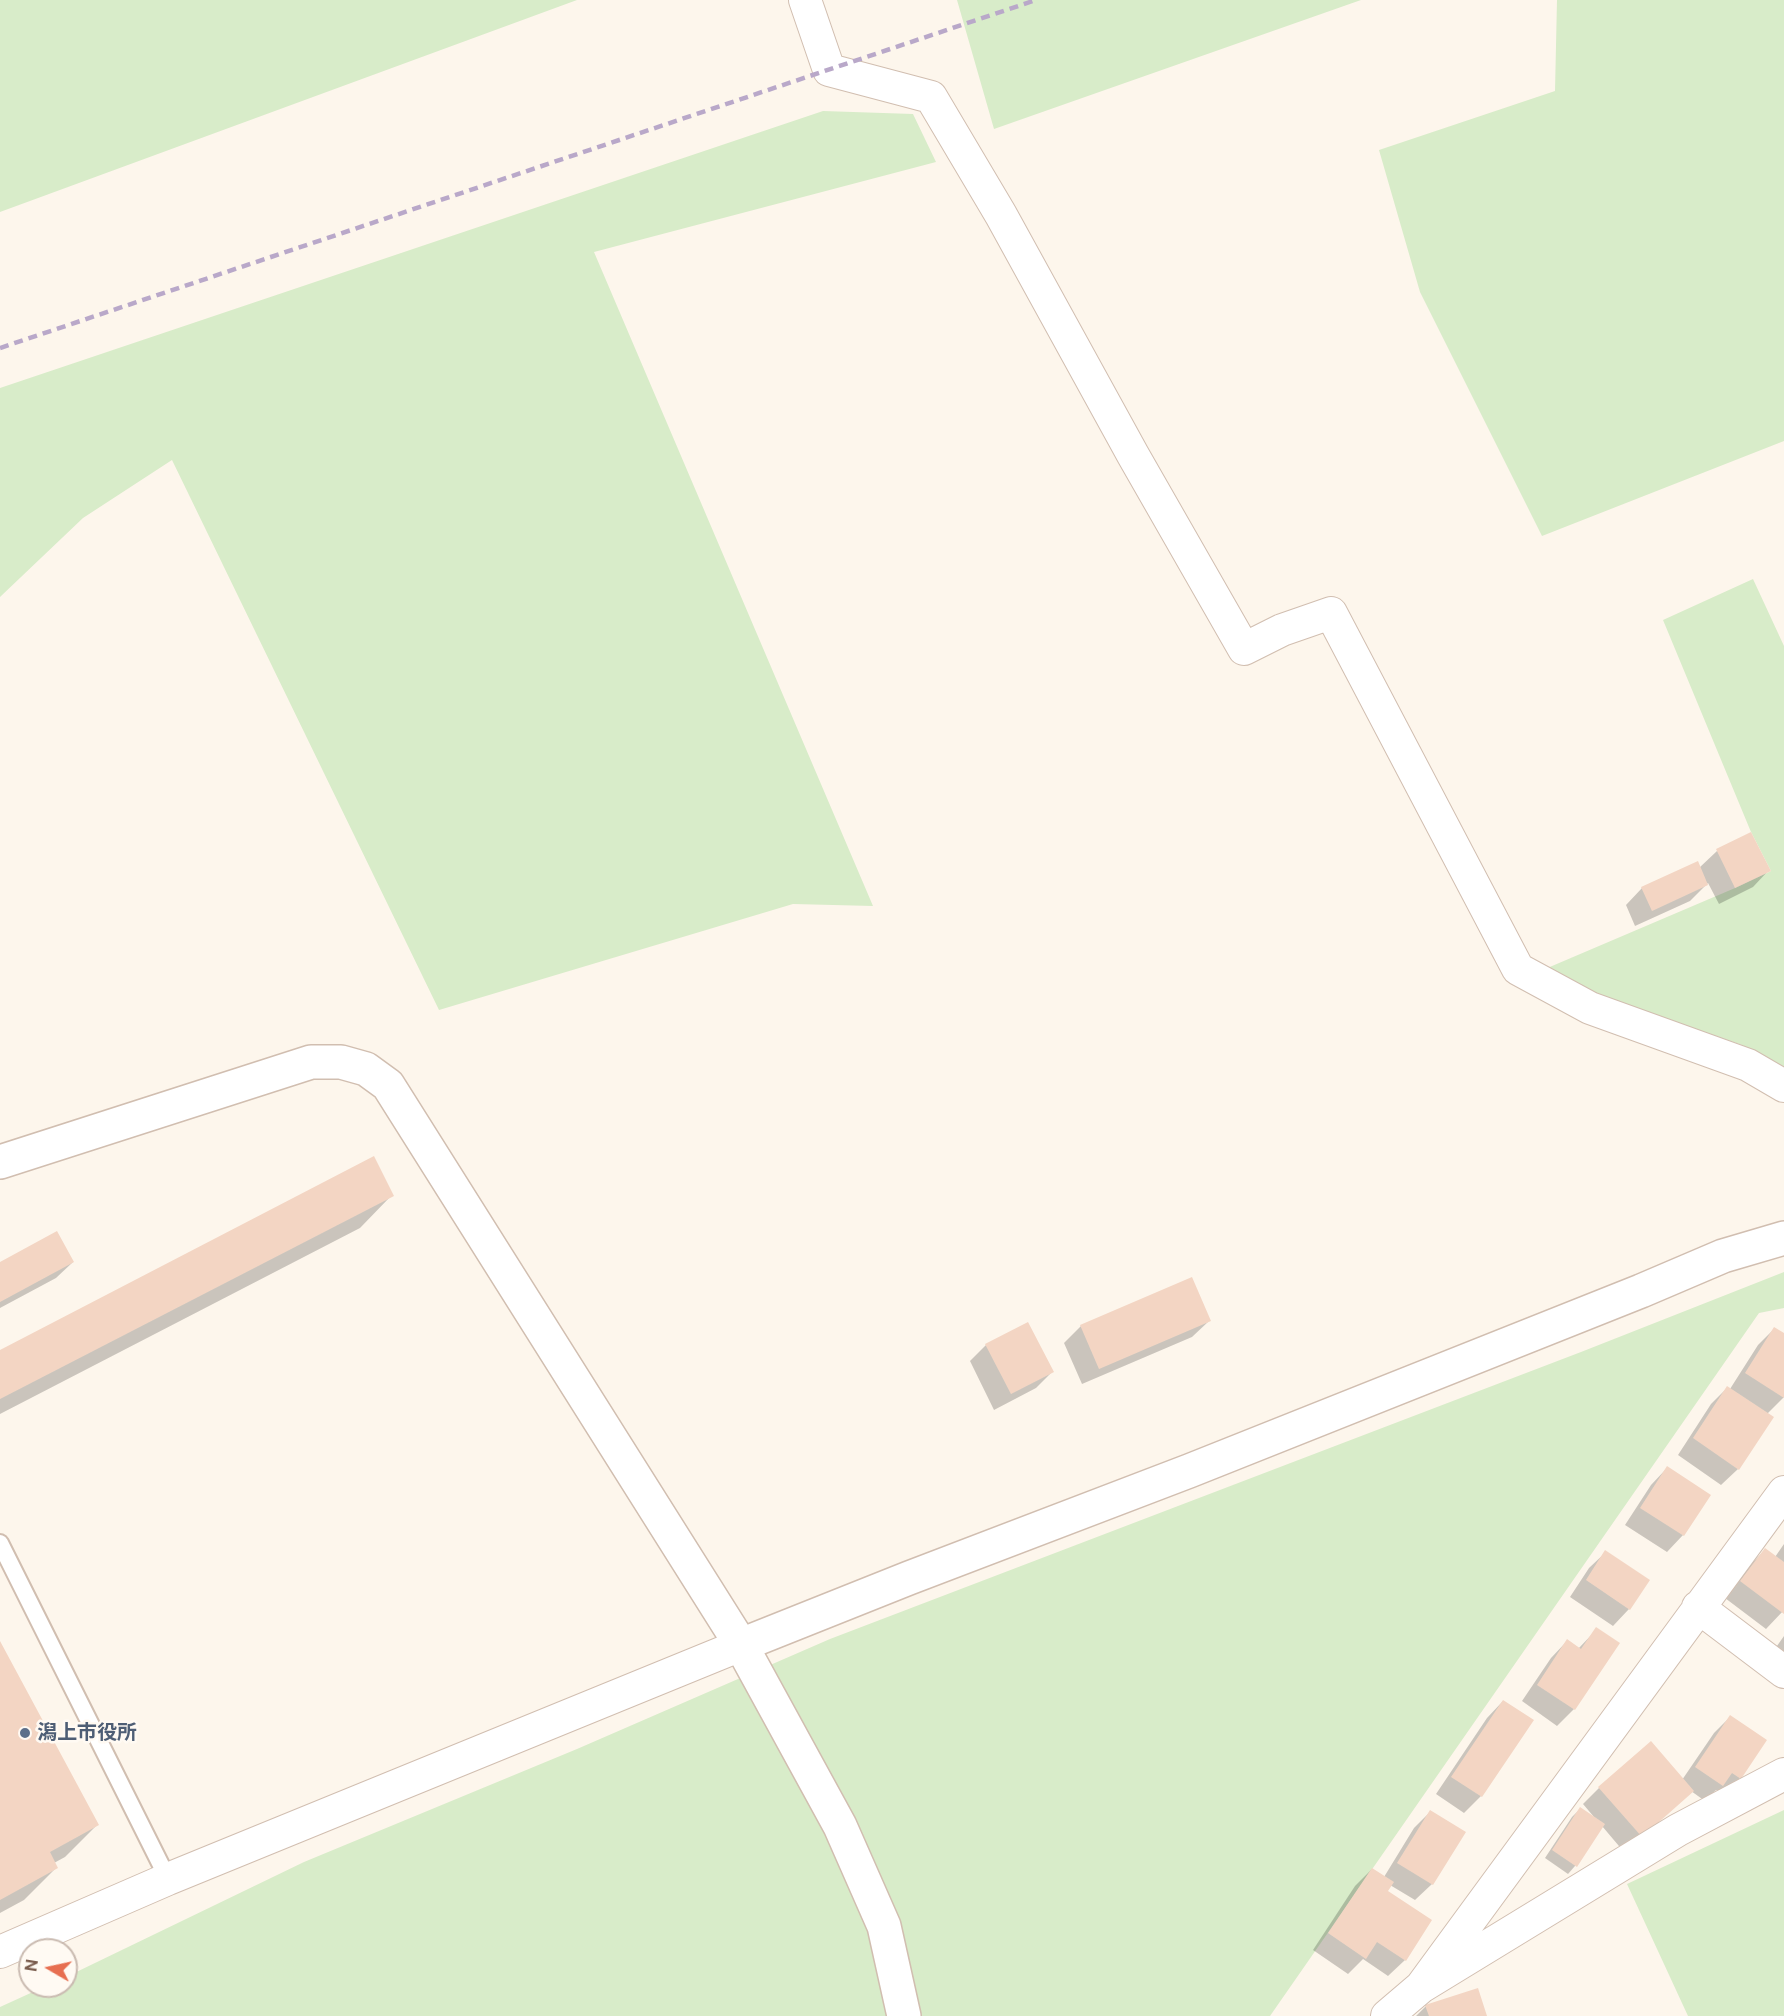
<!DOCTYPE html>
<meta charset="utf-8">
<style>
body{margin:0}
#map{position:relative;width:1784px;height:2016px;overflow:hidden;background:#fdf6ec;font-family:"Public Sans",sans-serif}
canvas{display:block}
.north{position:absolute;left:18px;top:1938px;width:60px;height:60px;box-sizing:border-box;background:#fffaf3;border:2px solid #cabbb1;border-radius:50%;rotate:279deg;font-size:16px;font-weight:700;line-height:24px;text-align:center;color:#7a5c4d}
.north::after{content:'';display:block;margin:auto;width:21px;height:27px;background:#e76f51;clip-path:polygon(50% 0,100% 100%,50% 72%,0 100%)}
</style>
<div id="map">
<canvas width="1784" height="2016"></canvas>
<div class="north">N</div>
</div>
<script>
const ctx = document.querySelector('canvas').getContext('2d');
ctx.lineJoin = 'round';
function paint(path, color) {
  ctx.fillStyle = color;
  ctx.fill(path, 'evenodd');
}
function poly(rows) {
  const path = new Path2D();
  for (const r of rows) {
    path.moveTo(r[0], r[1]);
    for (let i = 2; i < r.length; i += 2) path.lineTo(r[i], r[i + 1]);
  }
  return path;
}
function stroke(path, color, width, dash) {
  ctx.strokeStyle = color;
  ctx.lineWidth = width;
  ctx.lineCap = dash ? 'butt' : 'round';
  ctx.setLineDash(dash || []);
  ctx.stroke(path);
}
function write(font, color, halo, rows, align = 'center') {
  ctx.font = font + ' "Public Sans","Noto Sans JP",sans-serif';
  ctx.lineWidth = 5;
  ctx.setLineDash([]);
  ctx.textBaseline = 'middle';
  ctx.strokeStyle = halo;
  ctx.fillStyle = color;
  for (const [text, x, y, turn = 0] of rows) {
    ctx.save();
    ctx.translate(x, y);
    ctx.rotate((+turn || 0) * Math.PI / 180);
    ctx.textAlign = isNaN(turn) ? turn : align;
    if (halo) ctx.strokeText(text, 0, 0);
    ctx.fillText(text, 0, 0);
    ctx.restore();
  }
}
paint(poly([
 [0,0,577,0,0,212],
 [957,0,1361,0,994,129],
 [1557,0,1784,0,1784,441,1542,536,1420,292,1379,150,1555,91],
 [823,111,913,114,936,162,594,252,873,906,793,904,439,1010,172,460,83,518,0,597,0,388],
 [1753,579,1784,646,1784,1067,1742,1045,1601,997,1545,969,1735,888,1771,871,1751,832,1663,620],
 [1784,1272,1784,1308,1759,1313,1270,2016,0,2016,0,2007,46,1986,66,1986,66,1977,304,1862,577,1749,830,1639,1581,1352],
 [1784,1810,1784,2016,1688,2016,1627,1884]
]), '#d8ecc9');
paint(poly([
 [1751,834,1769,870,1753,887,1719,904,1708,883,1690,901,1635,926,1626,905,1642,888,1699,868,1717,851],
 [392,1195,360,1228,0,1414,0,1351],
 [73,1262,56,1278,0,1308,0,1263],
 [1209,1321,1192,1337,1082,1384,1064,1343,1081,1326],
 [1774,1329,1784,1335,1784,1397,1767,1414,1738,1469,1721,1485,1678,1455,1711,1404,1727,1388,1730,1389,1758,1345],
 [986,1345,1052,1372,1036,1388,994,1410,970,1361],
 [1667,1468,1709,1495,1683,1535,1667,1552,1625,1525,1651,1485],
 [1784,1544,1784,1610,1766,1629,1725,1598,1749,1566,1765,1550,1775,1557],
 [1606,1552,1629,1609,1613,1626,1570,1597,1589,1568],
 [1597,1629,1618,1643,1574,1709,1557,1726,1522,1701,1551,1658,1567,1641,1578,1649],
 [1784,1636,1784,1662,1772,1653],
 [0,1644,97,1825,65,1857,54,1863,56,1868,24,1900,0,1913],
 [1503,1701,1532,1721,1481,1796,1464,1813,1436,1794,1487,1718],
 [1730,1717,1740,1778,1723,1794,1716,1790,1705,1801,1691,1791,1624,1852,1602,1826,1575,1866,1568,1874,1545,1858,1572,1817,1580,1809,1594,1817,1583,1804,1599,1788,1682,1780,1714,1733],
 [1431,1811,1432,1884,1415,1900,1390,1885,1386,1891,1405,1960,1388,1976,1363,1959,1348,1974,1313,1950,1355,1886,1372,1869,1384,1877,1414,1828],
 [1426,2006,1485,2016,1416,2016]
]), '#0003');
paint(poly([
 [1751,832,1771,871,1735,888,1716,849],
 [1698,861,1708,885,1652,911,1641,887],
 [374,1156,394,1196,0,1399,0,1350],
 [57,1231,74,1262,0,1302,0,1262],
 [1192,1277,1211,1321,1099,1369,1080,1325],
 [1028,1322,1054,1372,1011,1394,985,1344],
 [1774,1327,1784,1333,1784,1398,1745,1373],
 [1727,1386,1774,1417,1739,1470,1693,1438],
 [1667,1466,1711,1495,1684,1536,1640,1508],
 [1765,1548,1784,1562,1784,1614,1740,1581],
 [1605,1550,1650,1580,1630,1610,1586,1580],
 [1596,1627,1620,1643,1575,1710,1537,1685,1567,1639,1581,1649],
 [0,1641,99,1825,50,1852,58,1868,0,1900],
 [1503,1700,1534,1720,1482,1797,1451,1777],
 [1730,1715,1767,1740,1741,1779,1732,1773,1723,1786,1695,1767],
 [1651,1741,1694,1791,1642,1837,1598,1787],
 [1580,1807,1605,1824,1577,1867,1552,1850],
 [1430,1810,1466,1832,1433,1885,1397,1863],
 [1372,1868,1394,1882,1388,1891,1432,1920,1406,1961,1377,1942,1366,1959,1328,1933],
 [1478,1988,1487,2016,1429,2016,1425,2005]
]), '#f3d5c3');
const service = poly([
 [0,1543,168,1879]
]);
const minor = poly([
 [805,0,829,70,931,97,1001,215,1133,455,1244,649,1282,630,1331,613,1518,969,1590,1008,1748,1065,1784,1086],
 [1698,1607,1784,1672],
 [0,1952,168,1879,741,1645],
 [1421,1987,1784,1492],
 [1387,2016,1421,1987,1678,1830,1784,1774]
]);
const tertiary = poly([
 [0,1162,311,1062,341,1062,366,1069,388,1085,741,1645,840,1826,884,1926,904,2016],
 [741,1645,909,1578,1189,1471,1641,1291,1723,1256,1784,1238]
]);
stroke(service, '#d1beb0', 20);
stroke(minor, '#d1beb0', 34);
stroke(tertiary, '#d1beb0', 36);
stroke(service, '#fff', 16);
stroke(minor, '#fff', 32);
stroke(tertiary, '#fff', 33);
stroke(poly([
 [0,348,1036,0]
]), '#b9a8c9', 4.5, [9, 6]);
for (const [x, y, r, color] of [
 [25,1733,6,"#5c6f8a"]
]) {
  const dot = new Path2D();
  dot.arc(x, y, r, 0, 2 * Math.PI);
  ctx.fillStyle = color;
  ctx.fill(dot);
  stroke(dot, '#fffaf3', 2);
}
write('bold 20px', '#4e5e75', '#fffaf3', [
 ["潟上市役所",37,1733]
], 'left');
</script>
